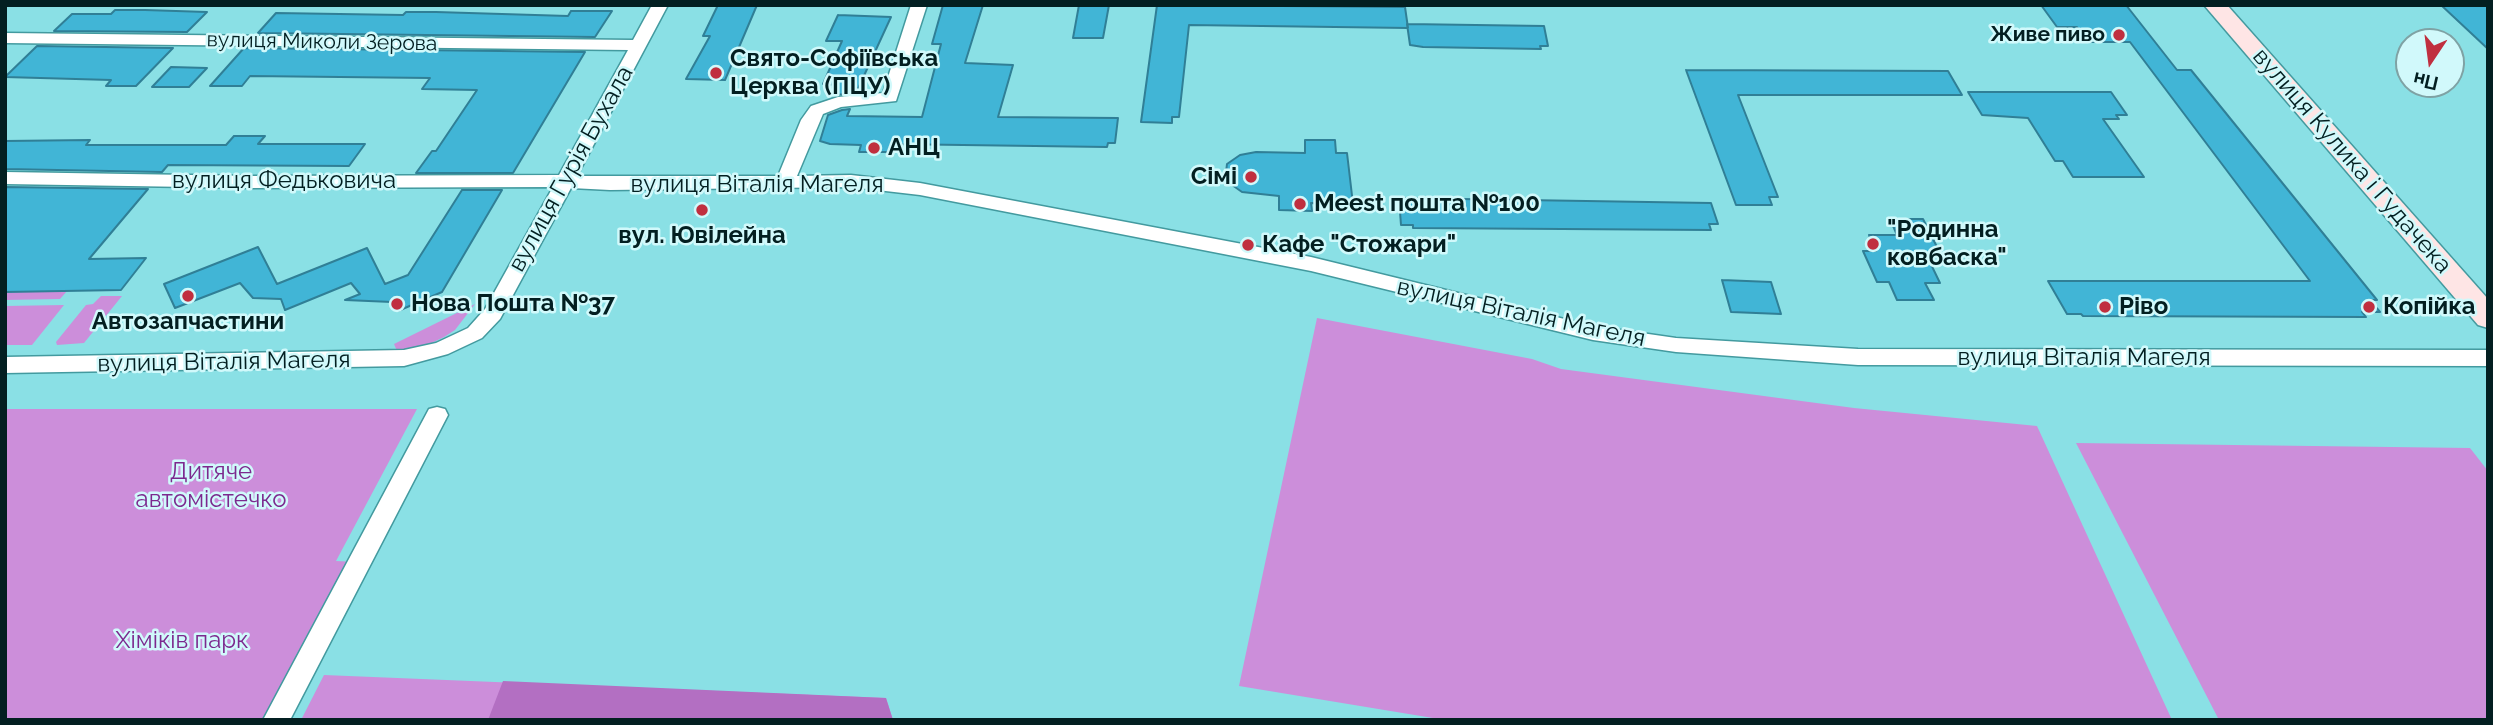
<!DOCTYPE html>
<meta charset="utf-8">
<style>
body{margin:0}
#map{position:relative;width:2493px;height:725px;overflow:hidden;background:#8ae0e5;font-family:Raleway,sans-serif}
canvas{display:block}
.frame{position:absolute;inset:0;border:7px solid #031f21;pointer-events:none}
.north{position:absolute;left:2395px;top:28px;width:70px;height:70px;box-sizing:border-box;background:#d1f9fb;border:2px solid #7fa2a4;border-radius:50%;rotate:193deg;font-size:19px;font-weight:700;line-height:28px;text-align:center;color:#031f21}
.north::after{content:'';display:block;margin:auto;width:24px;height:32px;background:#c02f3f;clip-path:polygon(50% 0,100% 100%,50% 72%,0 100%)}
</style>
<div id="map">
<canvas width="2493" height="725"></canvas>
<div class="frame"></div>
<div class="north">Пн</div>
</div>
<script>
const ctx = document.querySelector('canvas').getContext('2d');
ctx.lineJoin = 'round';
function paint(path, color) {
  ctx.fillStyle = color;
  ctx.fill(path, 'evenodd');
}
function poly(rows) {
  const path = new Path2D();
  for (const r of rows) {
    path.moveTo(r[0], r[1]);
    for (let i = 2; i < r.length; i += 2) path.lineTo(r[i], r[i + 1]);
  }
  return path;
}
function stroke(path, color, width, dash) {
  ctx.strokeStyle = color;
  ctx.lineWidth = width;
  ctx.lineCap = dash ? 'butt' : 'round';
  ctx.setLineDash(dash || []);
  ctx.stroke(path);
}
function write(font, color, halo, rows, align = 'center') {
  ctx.font = font + ' Raleway,sans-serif';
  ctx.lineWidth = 5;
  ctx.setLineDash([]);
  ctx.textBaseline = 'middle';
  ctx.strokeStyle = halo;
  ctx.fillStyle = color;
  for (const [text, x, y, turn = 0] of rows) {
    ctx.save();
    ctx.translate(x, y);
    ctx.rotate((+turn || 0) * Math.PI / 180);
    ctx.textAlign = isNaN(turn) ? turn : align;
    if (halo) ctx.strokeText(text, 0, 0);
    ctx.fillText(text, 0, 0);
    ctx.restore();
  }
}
paint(poly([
 [67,291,60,299,5,300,5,292],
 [101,296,122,296,84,343,57,345,56,342,86,305,93,304],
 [475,304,455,330,444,337,421,348,397,351,394,344],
 [64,305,32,345,5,345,5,306],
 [1317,318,1532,359,1561,369,1854,408,2037,426,2172,720,1445,720,1239,686],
 [5,409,417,409,336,561,359,562,276,720,5,720],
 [2076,443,2470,448,2488,471,2488,720,2219,720],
 [324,675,886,698,893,720,301,720]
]), '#cc8eda');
paint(poly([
 [503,681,886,698,893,720,488,720]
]), '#b36fc2');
const building = poly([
 [718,5,757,5,725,80,686,79,710,36,703,36,718,5],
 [943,5,983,5,965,63,1013,65,998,117,1118,118,1115,143,1108,143,1107,147,891,144,888,152,859,152,861,145,830,144,820,141,828,115,842,110,850,109,847,116,922,117,941,44,932,44,943,5],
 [1079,5,1109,5,1103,38,1073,38,1079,5],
 [1157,5,1405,7,1408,28,1189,25,1179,117,1172,117,1172,123,1141,122,1157,5],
 [2041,5,2126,5,2177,70,2191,70,2377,300,2370,300,2380,312,2362,312,2366,317,2083,316,2081,314,2067,314,2048,281,2310,281,2130,42,2087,42,2077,27,2057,27,2041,5],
 [2441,5,2488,5,2488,49,2441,5],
 [115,10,145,10,207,12,187,32,54,31,72,14,111,14,115,10],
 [571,11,612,11,595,37,258,33,276,13,403,15,406,12,436,12,568,16,571,11],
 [838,15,891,17,856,93,835,95,838,85,823,84,842,41,826,41,838,15],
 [1407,24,1544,26,1548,46,1540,46,1541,49,1423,47,1410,45,1407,24],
 [37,46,173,48,136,86,106,86,111,80,5,77,37,46],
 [244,48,585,52,513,173,416,173,432,151,436,151,477,90,422,89,430,78,250,76,242,86,210,86,244,48],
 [171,67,207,68,189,87,152,87,171,67],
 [1686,70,1948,71,1962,95,1738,95,1778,197,1769,197,1772,205,1736,205,1686,70],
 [1968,92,2111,92,2127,115,2116,115,2119,119,2103,119,2144,177,2073,177,2063,161,2055,161,2028,118,1982,115,1968,92],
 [234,136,265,136,258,144,365,144,349,166,168,165,162,172,5,169,5,141,90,140,86,145,226,145,234,136],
 [1305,140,1335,140,1336,153,1347,153,1353,204,1311,203,1312,211,1279,210,1279,196,1242,192,1225,180,1227,164,1240,155,1256,152,1305,153,1305,140],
 [5,187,148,189,89,259,146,258,121,290,5,292,5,187],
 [462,190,502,190,442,292,398,311,392,302,345,300,360,294,351,283,285,310,281,299,253,298,240,283,175,308,164,284,258,247,277,284,367,248,385,284,408,275,462,190],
 [1399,198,1711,203,1718,224,1709,224,1711,230,1413,228,1413,225,1401,225,1399,198],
 [1890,219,1923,219,1940,253,1925,252,1940,283,1925,283,1934,300,1897,300,1889,282,1877,282,1863,251,1876,251,1869,235,1897,235,1890,219],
 [1722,280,1771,282,1781,314,1731,312,1722,280]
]);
paint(building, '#41b5d6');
stroke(building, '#307f96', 2);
const street = poly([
 [652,5,668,5,577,176,778,176,801,120,811,106,838,97,883,93,911,5,927,5,896,101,841,107,823,114,797,176,851,175,920,183,1311,257,1593,326,1676,338,1858,349,2488,350,2488,366,1858,365,1676,352,1593,340,1311,271,920,195,851,187,610,190,571,188,500,319,482,338,448,354,404,366,5,373,5,357,404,350,436,343,468,328,485,309,553,187,252,188,5,184,5,172,252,176,559,175,628,50,5,43,5,33,633,40,652,5],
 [437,407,445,409,448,415,290,720,263,720,429,409,437,407]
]);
const secondary = poly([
 [2204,5,2227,5,2488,299,2488,328,2478,325,2204,5]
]);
stroke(street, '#439a9f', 3);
stroke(secondary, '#439a9f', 3);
paint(street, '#fff');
paint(secondary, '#fee5e5');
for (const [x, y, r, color] of [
 [2119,35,7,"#c02f3f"],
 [716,73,7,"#c02f3f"],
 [874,148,7,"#c02f3f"],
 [1251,177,7,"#c02f3f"],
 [1300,204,7,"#c02f3f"],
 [702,210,7,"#c02f3f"],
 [1873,244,7,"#c02f3f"],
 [1248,245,7,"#c02f3f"],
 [188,296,7,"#c02f3f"],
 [397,304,7,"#c02f3f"],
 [2105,307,7,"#c02f3f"],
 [2369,307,7,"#c02f3f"]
]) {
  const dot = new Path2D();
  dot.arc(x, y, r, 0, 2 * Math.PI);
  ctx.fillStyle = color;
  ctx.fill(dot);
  stroke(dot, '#d1f9fb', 2.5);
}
write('bold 21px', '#031f21', '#d1f9fb', [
 ["Живе пиво",2105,35]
], 'right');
write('21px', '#031f21', '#d1f9fb', [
 ["вулиця Миколи Зерова",322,42,1]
]);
write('bold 24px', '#031f21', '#d1f9fb', [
 ["Свято-Софіївська",730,59],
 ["Церква (ПЦУ)",730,87],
 ["АНЦ",888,148],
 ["Сімі",1237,177,"right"],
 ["Meest пошта №100",1314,204],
 ["\"Родинна",1887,230],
 ["ковбаска\"",1887,258],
 ["вул. Ювілейна",702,236,"center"],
 ["Кафе \"Стожари\"",1262,245],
 ["Нова Пошта №37",411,304],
 ["Ріво",2119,307],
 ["Копійка",2383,307],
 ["Автозапчастини",188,322,"center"]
], 'left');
write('24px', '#031f21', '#d1f9fb', [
 ["вулиця Кулика і Гудачека",2352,161,49],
 ["вулиця Гурія Бухала",571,169,-61],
 ["вулиця Федьковича",284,181],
 ["вулиця Віталія Магеля",757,185],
 ["вулиця Віталія Магеля",1521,313,12],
 ["вулиця Віталія Магеля",2084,358],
 ["вулиця Віталія Магеля",224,362,-1]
]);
write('24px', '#7c298e', '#d1f9fb', [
 ["Дитяче",211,472],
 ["автомістечко",211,500],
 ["Хіміків парк",182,641]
]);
</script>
